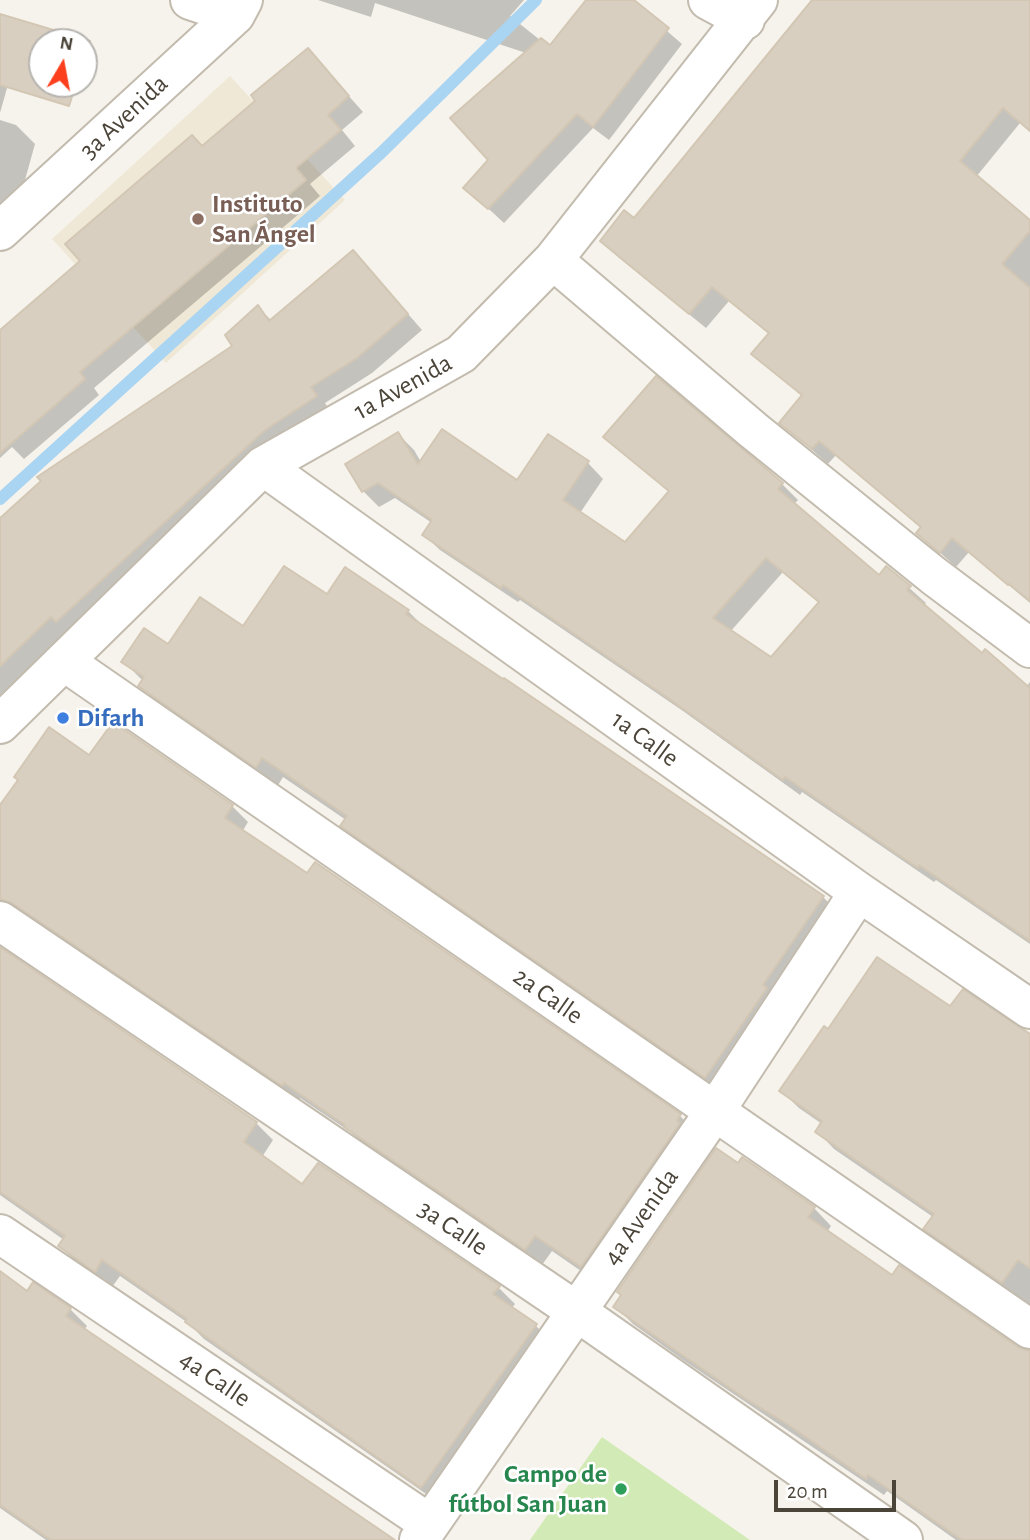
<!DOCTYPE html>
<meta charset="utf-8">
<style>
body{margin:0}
#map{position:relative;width:1030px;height:1540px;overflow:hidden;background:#f6f3ec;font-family:"Alegreya Sans",sans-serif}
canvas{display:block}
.north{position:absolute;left:28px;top:28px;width:70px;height:70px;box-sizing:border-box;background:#fff;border:2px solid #b7b4b0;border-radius:50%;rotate:10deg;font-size:19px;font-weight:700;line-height:28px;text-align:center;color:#4b4439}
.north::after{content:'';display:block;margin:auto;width:24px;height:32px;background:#fc3f1d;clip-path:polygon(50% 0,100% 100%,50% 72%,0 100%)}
.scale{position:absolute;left:774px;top:1480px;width:122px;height:32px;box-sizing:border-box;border:4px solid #4b4439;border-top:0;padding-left:9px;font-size:21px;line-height:24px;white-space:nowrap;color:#4b4439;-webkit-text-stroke:5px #fff;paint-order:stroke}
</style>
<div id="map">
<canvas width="1030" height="1540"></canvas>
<div class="north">N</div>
<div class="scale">20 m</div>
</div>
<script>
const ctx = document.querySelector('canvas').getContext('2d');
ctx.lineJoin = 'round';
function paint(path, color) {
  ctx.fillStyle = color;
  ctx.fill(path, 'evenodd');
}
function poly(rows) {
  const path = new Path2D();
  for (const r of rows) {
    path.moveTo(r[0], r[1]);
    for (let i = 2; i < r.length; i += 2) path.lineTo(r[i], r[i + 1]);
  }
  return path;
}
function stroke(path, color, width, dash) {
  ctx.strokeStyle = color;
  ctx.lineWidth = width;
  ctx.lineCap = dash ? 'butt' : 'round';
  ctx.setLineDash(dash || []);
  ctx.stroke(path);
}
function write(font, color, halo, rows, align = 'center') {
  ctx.font = font + ' "Alegreya Sans",sans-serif';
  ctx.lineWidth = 5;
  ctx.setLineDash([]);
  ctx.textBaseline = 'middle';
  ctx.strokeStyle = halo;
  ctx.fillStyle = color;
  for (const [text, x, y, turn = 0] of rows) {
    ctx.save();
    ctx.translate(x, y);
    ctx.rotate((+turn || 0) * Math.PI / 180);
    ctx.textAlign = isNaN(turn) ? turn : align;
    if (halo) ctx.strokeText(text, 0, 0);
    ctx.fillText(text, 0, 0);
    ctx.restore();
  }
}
paint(poly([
 [230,76,345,200,166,363,52,239]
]), '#efe8d6');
paint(poly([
 [602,1437,750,1540,530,1540]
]), '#d2eab5');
paint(poly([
 [318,0,524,0,510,16,550,48,588,0,631,0,682,44,609,140,593,128,504,223,466,188,490,160,526,53,375,3,371,17],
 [814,0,1030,0,1030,131,1020,123,976,177,1030,223,1030,603,969,552,956,567,918,533,922,529,836,455,828,464,781,423,803,397,754,354,770,335,729,301,706,328,618,257,602,241,634,220],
 [0,16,22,35,0,113],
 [308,50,363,112,342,130,355,146,310,184,320,196,94,388,99,395,24,459,12,447,0,458,0,333,83,262,202,148,258,101],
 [0,120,16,125,35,144,15,216,0,212],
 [368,268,422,330,372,373,325,403,331,412,68,632,0,695,0,520,234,347,258,307,272,321],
 [398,434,414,450,421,462,517,483,588,463,603,479,580,513,626,544,670,493,606,437,782,484,798,500,794,504,879,577,887,568,926,603,923,606,982,656,1026,687,1030,682,1030,944,936,880,934,882,802,792,800,795,683,711,520,600,518,602,440,550,424,535,432,523,395,498,379,507,363,491],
 [783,572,820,603,771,659,730,632],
 [327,596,408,611,427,630,823,897,843,917,726,1097,362,845,342,825,346,820,283,777,277,787,160,706,140,685,143,681,123,661,169,647,243,628],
 [90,757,232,806,248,822,242,832,308,876,316,864,680,1116,696,1132,597,1282,552,1251,542,1265,362,1143,352,1133,300,1098,299,1100,0,910,0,808],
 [0,950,256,1123,273,1140,262,1157,303,1186,498,1287,515,1304,511,1309,535,1325,552,1342,439,1503,204,1339,188,1323,120,1276,112,1287,77,1263,60,1246,64,1240,0,1195],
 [951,1008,1030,1041,1030,1306,943,1246,926,1228,933,1217,834,1149,817,1131,822,1124,799,1108,781,1091,828,1031],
 [814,1208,831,1226,827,1232,892,1277,1017,1349,1030,1352,1030,1540,956,1540,887,1491,884,1495,683,1360,633,1324,616,1307],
 [0,1272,28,1292,70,1309,87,1326,84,1330,390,1540,46,1540,0,1508]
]), '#0003');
stroke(poly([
 [0,499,382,152,536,0]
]), '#a9d4f2', 12);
const building = poly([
 [586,0,634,0,669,28,593,127,577,114,488,209,463,188,488,160,450,118,541,38,550,45,586,0],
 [812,0,1030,0,1030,131,1003,108,960,161,1030,220,1030,231,1002,264,1030,288,1030,601,1009,584,1008,585,952,538,940,553,916,533,921,527,819,441,812,449,779,423,802,395,751,354,769,333,712,287,689,314,600,241,624,210,634,218,812,0],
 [0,14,90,41,84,59,84,42,42,42,42,84,76,84,69,106,0,85,0,14],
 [308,48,349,96,328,115,341,130,296,168,306,180,80,372,85,379,0,453,0,330,80,261,65,244,192,135,202,146,255,101,251,95,308,48],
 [353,250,408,314,357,358,311,387,317,396,265,430,56,622,51,617,0,666,0,518,41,481,37,477,232,346,225,335,258,305,269,321,353,250],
 [656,376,783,483,778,489,879,575,886,566,911,586,907,590,982,653,985,649,1030,688,1030,941,919,865,918,868,785,777,783,780,665,696,503,585,501,588,422,535,432,520,378,483,362,492,345,464,398,432,418,464,442,429,517,480,548,434,589,461,563,500,625,542,669,491,603,437,656,376],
 [766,558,819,602,771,657,713,618,766,558],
 [284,566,327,594,345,567,409,610,406,614,503,679,504,678,824,896,763,985,767,988,705,1078,340,826,347,816,262,758,256,768,138,686,144,677,121,662,144,628,168,644,200,597,243,626,284,566],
 [113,722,233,805,225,818,307,873,315,862,681,1114,677,1121,680,1123,581,1267,535,1236,525,1250,344,1127,345,1125,284,1083,282,1086,12,903,0,899,0,805,18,780,14,777,49,727,89,755,113,722],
 [0,947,257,1122,244,1142,302,1184,318,1163,500,1286,493,1294,537,1324,421,1488,185,1322,187,1319,102,1260,95,1272,58,1246,65,1236,0,1192,0,947],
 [877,957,950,1006,963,989,1030,1034,1030,1268,1018,1260,1002,1283,923,1229,934,1214,815,1132,822,1121,779,1091,824,1026,828,1029,877,957],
 [716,1148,738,1163,742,1157,815,1207,808,1217,892,1275,899,1265,1018,1347,1030,1351,1030,1540,962,1540,868,1475,866,1479,787,1424,746,1399,613,1307,621,1295,617,1292,716,1148],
 [0,1271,27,1291,33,1282,71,1308,66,1316,395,1540,51,1540,0,1505,0,1271]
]);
paint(building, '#d8cfc1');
stroke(building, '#d3c7b4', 2);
const minor = poly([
 [190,0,235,15],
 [708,0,745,20],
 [0,231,235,15,243,0],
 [553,260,753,430,934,576,1030,648],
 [263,466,859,892,1030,1009],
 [65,662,1030,1329],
 [0,724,263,466,461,354,553,260,758,0],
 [0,921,576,1311,903,1540],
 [0,1234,430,1524],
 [419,1540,715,1111,859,892]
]);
stroke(minor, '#c2bbae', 42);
stroke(minor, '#fff', 38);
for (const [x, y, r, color] of [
 [198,219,7,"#8d6e63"],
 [63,718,7,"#3f7fe0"],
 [621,1489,7,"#2e9e5b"]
]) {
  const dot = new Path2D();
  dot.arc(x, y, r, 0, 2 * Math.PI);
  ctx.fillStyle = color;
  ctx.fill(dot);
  stroke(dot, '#fff', 2.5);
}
write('26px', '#4b4439', '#fff', [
 ["3a Avenida",124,117,-43],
 ["1a Avenida",403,387,-29],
 ["1a Calle",645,739,36],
 ["2a Calle",548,996,35],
 ["4a Avenida",641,1217,-55],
 ["3a Calle",453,1228,34],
 ["4a Calle",215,1379,34]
]);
write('bold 26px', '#785e54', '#fff', [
 ["Instituto",212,204],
 ["San Ángel",212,234]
], 'left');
write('bold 26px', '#366cbe', '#fff', [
 ["Difarh",77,718]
], 'left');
write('bold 26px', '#27864d', '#fff', [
 ["Campo de",607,1474],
 ["fútbol San Juan",607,1504]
], 'right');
</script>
